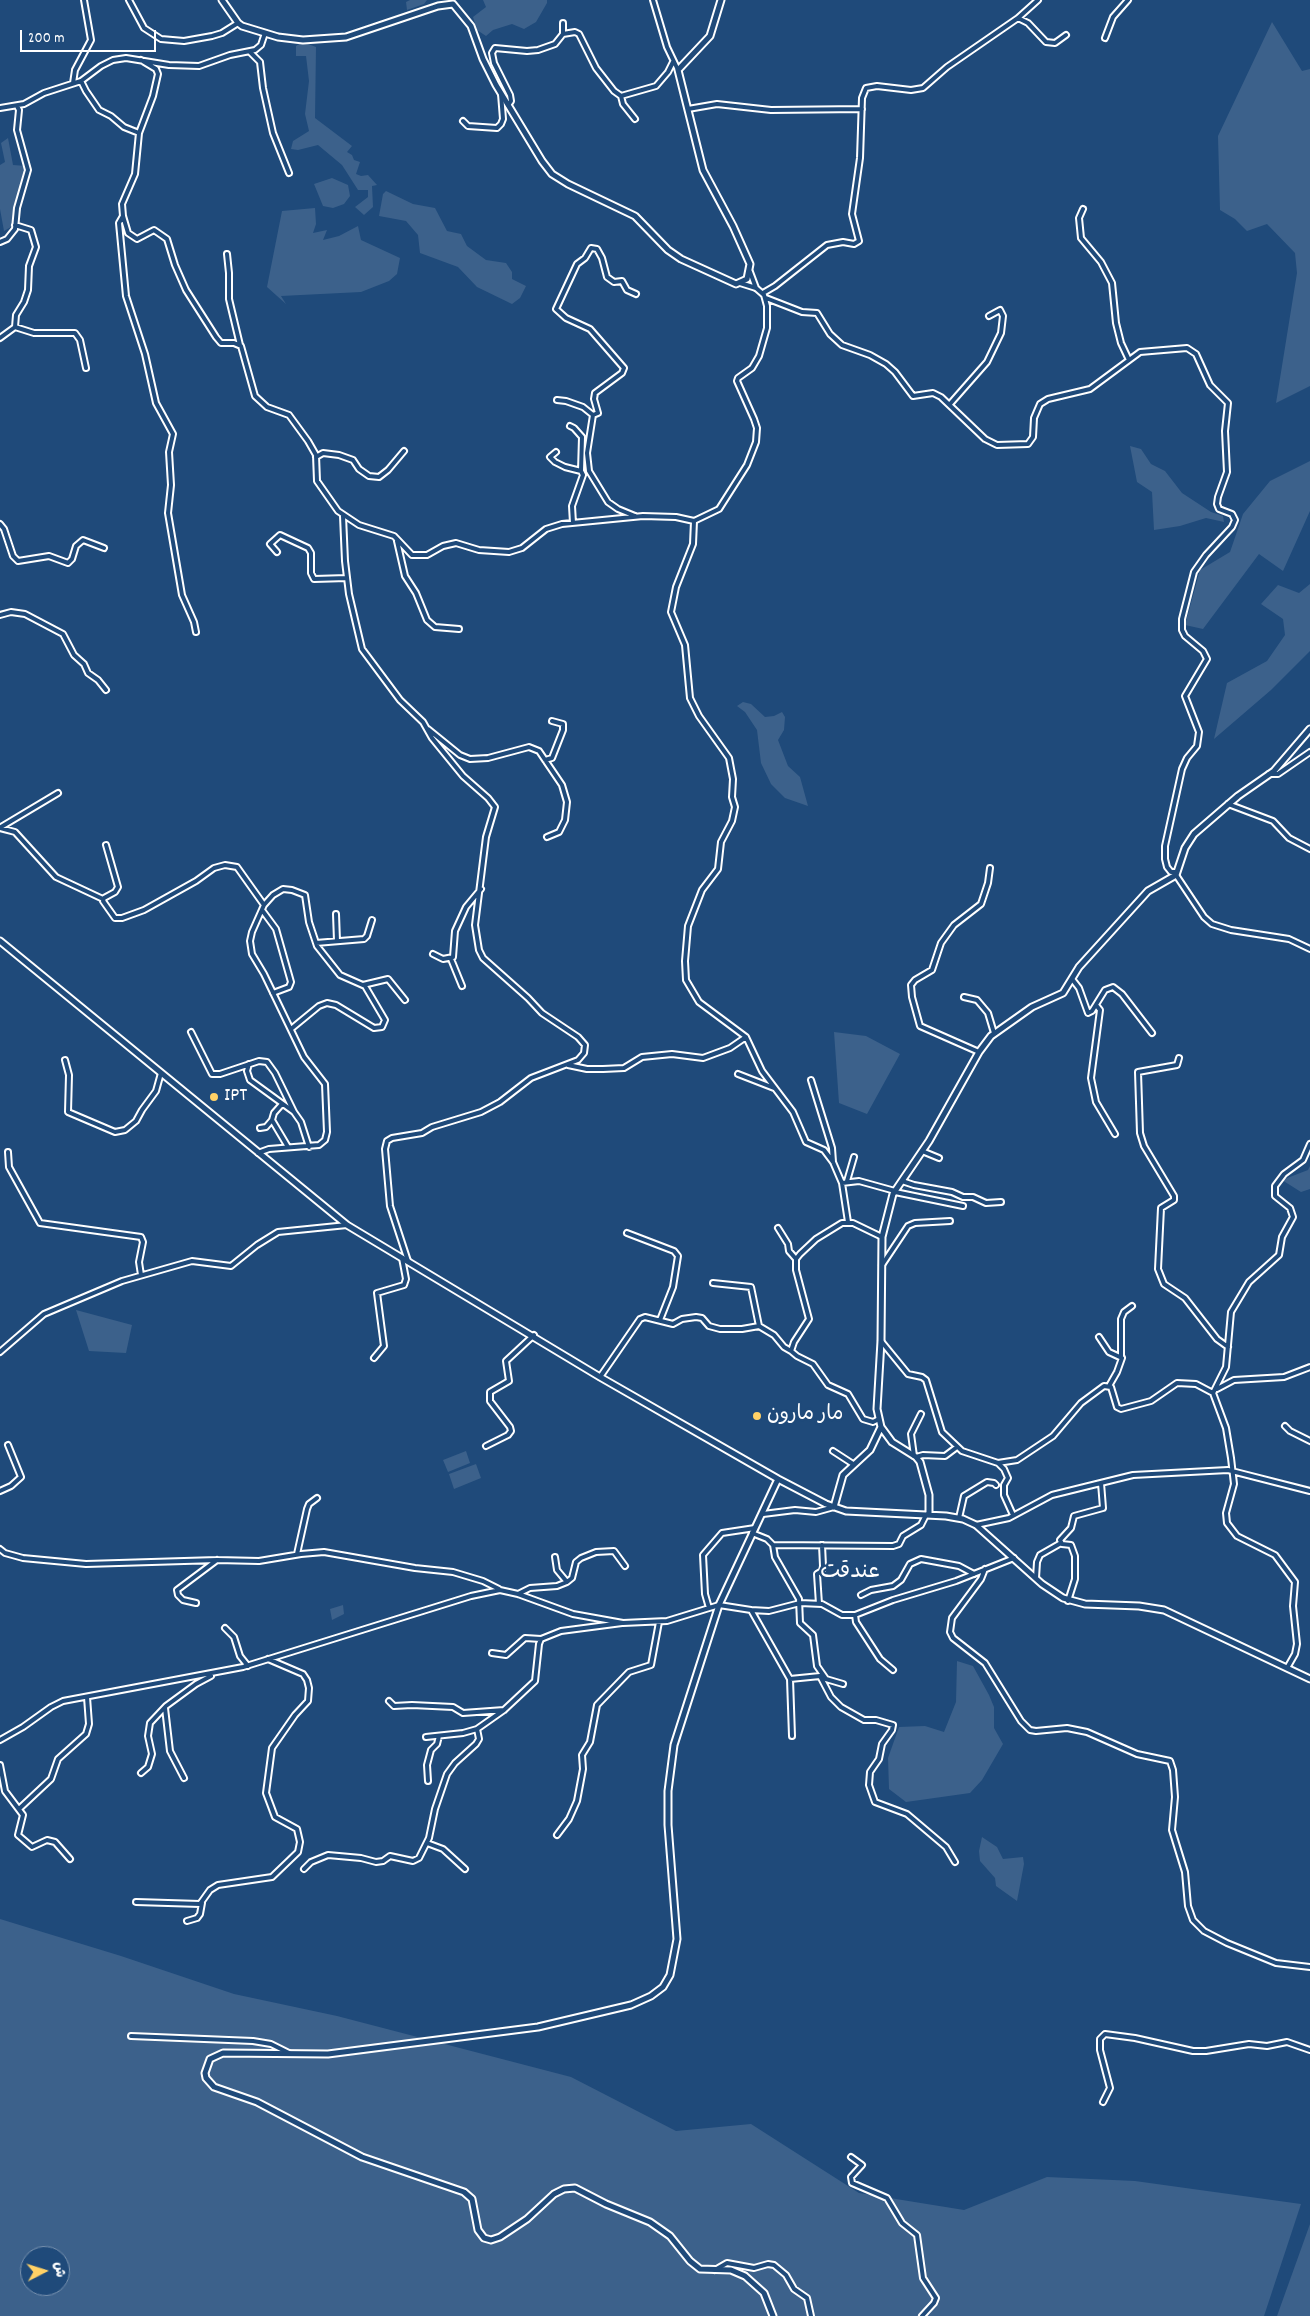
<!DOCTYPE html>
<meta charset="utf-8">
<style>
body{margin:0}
#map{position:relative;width:1310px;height:2316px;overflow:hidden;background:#1f4a7a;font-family:Dekko,"Playpen Sans Arabic",sans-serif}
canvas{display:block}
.north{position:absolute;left:20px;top:2246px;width:50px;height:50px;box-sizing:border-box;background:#1f4a7a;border:1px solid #7992af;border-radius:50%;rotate:85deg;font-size:14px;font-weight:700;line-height:20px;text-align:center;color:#fff}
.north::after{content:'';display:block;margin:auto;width:18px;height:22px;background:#ffd166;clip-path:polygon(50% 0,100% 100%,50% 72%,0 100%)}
.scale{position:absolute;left:20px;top:30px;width:136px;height:22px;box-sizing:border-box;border:2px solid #fff;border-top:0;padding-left:6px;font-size:15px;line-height:18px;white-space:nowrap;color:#fff;-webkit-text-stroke:4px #1f4a7a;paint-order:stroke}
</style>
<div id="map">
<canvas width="1310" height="2316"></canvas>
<div class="north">ش</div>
<div class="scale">200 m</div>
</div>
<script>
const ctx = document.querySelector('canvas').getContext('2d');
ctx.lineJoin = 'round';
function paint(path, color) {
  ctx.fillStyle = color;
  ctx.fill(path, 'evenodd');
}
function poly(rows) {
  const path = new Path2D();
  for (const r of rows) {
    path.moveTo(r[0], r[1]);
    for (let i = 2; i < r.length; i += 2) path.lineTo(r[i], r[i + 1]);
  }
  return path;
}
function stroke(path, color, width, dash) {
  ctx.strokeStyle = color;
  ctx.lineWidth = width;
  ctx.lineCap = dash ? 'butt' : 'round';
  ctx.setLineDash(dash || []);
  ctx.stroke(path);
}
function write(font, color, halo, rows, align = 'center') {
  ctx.font = font + ' Dekko,"Playpen Sans Arabic",sans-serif';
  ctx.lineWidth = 4.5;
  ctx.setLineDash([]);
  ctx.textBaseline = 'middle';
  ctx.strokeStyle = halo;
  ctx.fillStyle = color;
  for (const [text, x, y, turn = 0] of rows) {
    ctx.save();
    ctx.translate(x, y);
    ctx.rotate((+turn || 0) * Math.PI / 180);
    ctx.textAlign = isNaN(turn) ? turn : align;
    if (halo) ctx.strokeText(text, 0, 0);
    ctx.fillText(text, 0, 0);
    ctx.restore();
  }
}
paint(poly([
 [410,0,427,0,424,4,407,10,406,2],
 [483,0,547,0,547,3,536,22,524,29,512,24,493,30,486,36,477,30,473,17,486,7],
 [1272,22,1302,71,1310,69,1310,386,1276,403,1297,273,1295,253,1267,224,1247,231,1235,219,1220,210,1218,136],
 [299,44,308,44,316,47,315,118,352,146,347,152,352,155,354,160,360,162,356,174,361,176,368,175,377,185,372,186,373,207,364,215,355,207,368,197,368,190,358,190,342,165,318,145,298,150,291,149,293,141,309,131,305,114,309,81,306,56,296,56,296,46],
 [8,138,13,165,26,166,27,170,13,226,4,231,0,209,0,165,5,162,1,143],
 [332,178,348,185,350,196,344,204,333,208,323,206,314,184],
 [386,191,413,204,435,208,447,231,461,234,467,246,486,260,506,263,512,272,512,279,526,286,520,298,512,304,477,287,458,267,420,253,418,235,406,221,379,216,383,194],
 [315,208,316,224,313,233,327,230,323,240,339,236,358,226,361,240,400,258,397,274,389,281,361,292,281,296,286,304,267,287,282,211],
 [1130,446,1141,449,1151,464,1165,471,1182,493,1211,512,1223,516,1224,522,1206,518,1180,526,1154,530,1152,492,1137,482],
 [1310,461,1310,511,1283,571,1259,554,1203,629,1185,625,1200,570,1230,552,1243,514,1270,481],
 [1310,584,1310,651,1271,690,1214,739,1227,683,1267,661,1285,635,1283,619,1261,604,1278,585,1299,593],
 [743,702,751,704,765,717,774,716,782,712,785,717,784,730,778,740,788,766,800,777,808,806,785,798,771,784,761,763,757,730,745,712,737,706],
 [834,1032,866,1036,900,1054,867,1114,839,1103],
 [1310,1166,1310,1189,1301,1192,1282,1180,1308,1170],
 [76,1310,132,1325,126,1353,89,1351],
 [466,1451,470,1463,448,1472,443,1460],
 [476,1464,481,1478,454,1489,449,1474],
 [343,1605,344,1614,332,1620,330,1609],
 [957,1661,973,1666,989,1695,994,1707,994,1728,1003,1744,982,1780,970,1793,906,1802,889,1789,888,1758,899,1727,925,1726,944,1732,956,1702],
 [982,1837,997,1847,1003,1859,1023,1857,1024,1864,1017,1901,996,1886,995,1878,980,1861,979,1851],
 [0,1919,121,1956,234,1994,337,2016,571,2077,676,2131,751,2124,859,2193,964,2210,1047,2177,1135,2181,1301,2204,1264,2316,0,2316],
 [30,2256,60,2256,60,2286,30,2286],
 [1310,2224,1310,2316,1277,2316]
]), '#3c618b');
const street = poly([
 [129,0,144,28,161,39,184,41,212,36,222,33,238,23],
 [653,0,667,47,678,70],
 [1018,18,1038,0],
 [563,34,575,32,579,34,596,68,614,91,621,96],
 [1105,38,1113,17,1128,0],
 [250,52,260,62,263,88,273,133,289,173],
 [141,60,156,69,158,74,153,96,139,133,135,174,122,204,123,216,128,233,137,239,154,230,167,239,175,265,186,290,216,337,221,343,234,343,241,346,255,396,267,407,289,415,308,441,316,455,317,481,338,511,359,525,394,536,412,555,427,555,443,546,456,543,479,550,509,552,522,548,546,529,562,524,643,516,676,517,694,521,719,509,747,465,756,442,757,428,754,419,737,381,738,378,752,368,759,356,767,328,767,306,764,295,756,288,740,283],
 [81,81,86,91,99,110,111,116,124,127,139,133],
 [73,83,75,70,91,40,84,0],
 [508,105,511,101,510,95,494,63,492,53,495,48,527,51,538,50,555,44,563,34,563,23],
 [0,108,24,104,44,93,81,81,101,66,113,60,126,58,169,65,199,66,230,55,255,50,261,45,265,33],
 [688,109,717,104,771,110,862,109],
 [635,119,623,104,621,96,656,86,668,72,673,62],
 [463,121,468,126,497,128,501,124,503,119,501,94],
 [1083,209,1079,218,1081,238,1101,262,1112,283,1116,323,1121,343,1129,360],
 [123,216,119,223,126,296,145,354,156,403,173,434,169,452,171,485,168,513,182,595,194,622,196,632],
 [15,225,31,230,36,247,29,266,28,290,24,302,16,315,15,327],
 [0,242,7,239,15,229,17,208,28,170,17,130,19,110,17,106],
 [227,254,229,273,229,299,240,345],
 [750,272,756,288],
 [763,293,775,286,827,245,843,242,854,244,859,241,852,214,860,158,862,98,866,88,877,86,911,90,923,88,947,67,1018,18,1028,23,1046,42,1055,43,1066,35],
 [766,298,802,312,817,313,830,334,842,345,870,355,886,364,895,372,913,396,933,393,941,397,985,439,997,445,1028,444,1033,437,1034,418,1040,404,1048,399,1090,389,1140,352,1187,348,1196,354,1210,385,1228,403,1225,431,1227,472,1218,497,1217,504,1219,509,1232,514,1235,520,1232,527,1206,555,1194,572,1182,619,1182,630,1185,636,1203,651,1207,659,1185,696,1199,732,1197,746,1187,758,1182,769,1165,846,1165,859,1167,867,1171,872,1177,872],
 [0,338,15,327,34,333,75,333,80,340,86,368],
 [557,400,566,401,583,407,593,415,587,453,589,471,608,502,618,509,635,516],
 [950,404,987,362,1001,333,1003,316,1000,310,989,316],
 [593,415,598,413,594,399,595,393,622,373,624,368,590,329,566,318,556,309,577,264,585,258,591,248,597,249,602,258,607,277,614,282,622,281,627,290,636,294],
 [570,426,574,428,582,437,581,471],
 [556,452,550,457,555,462,565,467,581,471,583,475,572,506,573,523],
 [316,457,323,453,339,455,353,460,359,469,369,476,379,477,388,470,404,451],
 [343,516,345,561,349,594,362,649,400,700,423,722,432,738,463,776,488,798,495,807,486,837,475,925,479,950,483,958,528,998,542,1013,578,1037,585,1045,584,1053,578,1060,531,1078,500,1102,481,1112,432,1127,422,1133,392,1138,387,1141,385,1149,390,1206,408,1261],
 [694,521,693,544,676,587,671,612,685,645,690,698,699,716,729,758,733,779,732,797,735,807,732,821,721,842,718,869,702,890,688,926,685,961,686,980,699,1002,746,1037,762,1071,793,1112,806,1142,824,1150,833,1162,842,1183,848,1222],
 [0,524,4,529,13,556,18,561,49,556,68,563,72,559,76,546,83,540,104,548],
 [397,541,405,576,416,593,427,620,435,627,459,629],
 [277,552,270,544,280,535,308,548,311,553,311,573,314,579,347,578],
 [0,615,11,612,25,614,63,634,74,655,84,664,88,673,98,680,106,690],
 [428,729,460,755,470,759,488,758,529,747,539,751,562,785,567,802,565,820,559,832,547,837],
 [545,760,552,758,563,730,563,724,552,721],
 [1269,774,1278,774,1310,752],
 [1228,804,1273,821,1289,838,1310,849],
 [1,827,58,793],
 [0,828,15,832,56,877,103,899],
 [106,845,118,887,115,892,104,898,103,901,115,918,122,918,144,910,196,881,214,868,225,865,237,867,264,905,252,932,250,941,252,954,264,974,304,1057,325,1084,327,1132,325,1140,319,1145,269,1149,258,1153],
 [1176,875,1204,917,1212,924,1231,930,1289,939,1310,949],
 [264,905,273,895,283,889,292,890,305,895,309,922,317,946,340,975,365,986,385,1020,382,1027,374,1028,336,1005,327,1003,319,1006,291,1029],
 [262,910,276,929,291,982,289,987,273,993],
 [336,914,337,941],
 [316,943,364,939,367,936,372,920],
 [433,954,443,959,453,957,455,931,466,907,481,889],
 [451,959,462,986],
 [1072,979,1079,988,1088,1013,1092,1011,1105,990,1113,987,1122,994,1152,1033],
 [363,985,388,979,405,1000],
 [964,997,977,1000,988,1013,994,1033],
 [1096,1005,1100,1010,1091,1078,1096,1102,1115,1134],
 [191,1032,212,1074,220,1074,259,1061,267,1062,275,1073,294,1112],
 [979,1052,920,1026,912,997,911,985,915,980,932,970,941,943,954,925,981,904,988,883,990,868],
 [1179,1058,1177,1065,1138,1072,1140,1133,1144,1146,1174,1196,1174,1200,1161,1208,1158,1269,1164,1284,1185,1298,1217,1339,1228,1347],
 [65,1060,69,1075,68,1112,115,1132,125,1130,136,1121,142,1110,156,1091,161,1073],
 [249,1064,247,1071,250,1080,294,1112,301,1122,309,1147],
 [568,1065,587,1069,603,1069,624,1068,642,1057,672,1054,703,1058,730,1048,746,1037],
 [738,1074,774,1088],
 [811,1080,832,1148,833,1162],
 [282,1104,274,1113,272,1120,288,1147],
 [260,1128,266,1127,272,1120],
 [922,1151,939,1158],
 [8,1152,9,1167,40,1223,141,1237,143,1242,139,1262,141,1275],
 [847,1181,854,1157],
 [902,1181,914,1185,952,1192,963,1197,973,1197,986,1203,1001,1202],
 [842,1183,859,1181,895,1191],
 [895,1192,963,1206],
 [778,1228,788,1244,789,1251,796,1259],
 [627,1233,674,1251,678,1256,673,1287,660,1320],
 [882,1265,908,1226,915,1223,950,1221],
 [713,1283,751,1287,759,1326,774,1335,784,1347,791,1351],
 [1099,1337,1109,1352,1122,1358,1117,1372,1109,1386],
 [881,1341,908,1374,922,1377,926,1380,942,1432,962,1451,998,1463,1004,1469,1008,1478,1004,1485,1004,1495,1013,1515],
 [0,1352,44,1314,122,1281,192,1261,231,1266,257,1245,278,1232,347,1225],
 [1121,1357,1121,1319,1124,1312,1132,1306],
 [374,1358,384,1346,377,1293,404,1285,406,1279,402,1258],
 [600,1377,640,1319,645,1317,673,1324,682,1319,696,1317,702,1318,709,1326,720,1329,742,1329,759,1326],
 [1217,1389,1234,1380,1284,1377,1310,1367],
 [1213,1393,1226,1367,1231,1312,1249,1282,1279,1255,1282,1237,1293,1217,1290,1208,1275,1196,1275,1186,1284,1174,1303,1160,1310,1144],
 [879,1419,873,1422,863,1419,848,1394,828,1385,813,1364,797,1356,791,1351,794,1342,809,1319,796,1270,796,1259,800,1254,816,1239,842,1223,853,1223,882,1237],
 [1285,1426,1290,1431,1310,1441],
 [486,1446,508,1435,511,1431,510,1427,490,1401,490,1392,509,1381,506,1361,534,1335],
 [833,1451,853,1464],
 [914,1456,911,1434,921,1414],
 [916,1457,923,1455,945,1456,957,1447],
 [998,1463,1017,1460,1053,1436,1081,1403,1104,1386,1111,1387,1117,1407,1121,1409,1151,1401,1177,1383,1196,1384,1213,1393,1226,1428,1231,1458,1234,1484,1226,1513,1227,1523,1237,1536,1275,1555,1295,1582,1293,1606,1297,1644,1295,1654,1287,1668],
 [0,1491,11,1486,21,1477,8,1445],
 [763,1514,795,1510,816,1512,834,1507],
 [959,1518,964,1496,987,1482,994,1483,996,1485],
 [976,1525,1009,1518,1052,1495,1133,1475,1228,1470,1310,1491],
 [752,1533,767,1539,773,1545,775,1557,799,1599,800,1623,813,1635,817,1666,826,1679,843,1684],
 [773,1545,893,1546,899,1544,903,1536,921,1525,926,1515],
 [0,1549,5,1553,23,1558,86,1564,217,1560,259,1561,301,1554,324,1552,415,1568,453,1572,483,1581,499,1589],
 [297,1554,307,1509,309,1504,317,1498],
 [555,1557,557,1570,567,1582],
 [985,1569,981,1579,952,1618,950,1632,953,1638,985,1663,1021,1721,1030,1730,1036,1731,1067,1728,1087,1732,1137,1754,1170,1761,1173,1770,1175,1797,1172,1830,1185,1872,1188,1906,1193,1920,1204,1931,1227,1943,1276,1963,1310,1967],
 [1036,1578,1037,1562,1040,1555,1061,1543],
 [518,1594,530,1588,557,1586,567,1582,572,1578,576,1562,581,1558,596,1552,614,1551,625,1566],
 [861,1595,871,1590,893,1586,901,1580,910,1564,921,1559,959,1566,974,1574],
 [1068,1601,1075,1579,1075,1556,1071,1545,1062,1544,1060,1540,1071,1528,1074,1516,1103,1508,1101,1483],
 [196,1603,183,1600,178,1595,177,1590,217,1560],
 [819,1604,817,1574,822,1571,823,1566,822,1545],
 [709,1608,705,1594,703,1555,722,1533,755,1528],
 [751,1610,769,1611,800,1603,822,1604,842,1615,855,1615,893,1600,956,1581,1014,1558],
 [855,1615,856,1622,880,1659,893,1670],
 [225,1628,234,1637,240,1656,248,1666],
 [492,1653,506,1655,525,1638,541,1639],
 [790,1679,820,1676,831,1697,841,1707,864,1720,876,1720,893,1725,892,1730,882,1744,879,1759,870,1772,869,1785,875,1802,907,1814,946,1847,955,1862],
 [389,1701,394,1706,412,1705,453,1707,463,1713,504,1710],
 [165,1708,170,1751,184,1778],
 [426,1737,463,1733,477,1729,504,1710,535,1681,539,1644,541,1639,561,1631,622,1623],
 [0,1740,23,1727,51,1707,63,1701,243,1667,471,1596,500,1590,518,1594,573,1614,623,1623,667,1621,719,1605,751,1610,790,1679,792,1736],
 [0,1765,5,1791,23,1815,18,1835,32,1847,47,1840,55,1842,70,1859],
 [141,1773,148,1767,152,1754,148,1736,150,1723,166,1706,196,1684,211,1676],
 [428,1781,427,1765,431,1750,437,1744,439,1736],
 [20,1808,51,1779,58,1759,86,1734,89,1724,87,1697],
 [557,1835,569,1819,577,1801,583,1769,582,1755,590,1742,597,1705,629,1672,651,1665,659,1622],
 [427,1843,443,1849,465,1869],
 [304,1869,311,1862,328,1855,361,1858,376,1862,383,1861,390,1856,413,1861,419,1858,429,1838,435,1809,447,1774,455,1763,476,1744,479,1739,477,1729],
 [136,1902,200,1904,210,1890,218,1885,272,1877,298,1852,300,1842,297,1829,275,1817,266,1793,272,1748,295,1715,308,1701,309,1688,307,1680,303,1674,268,1659],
 [187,1921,197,1918,200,1914,202,1903],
 [131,2036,253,2041,271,2044,289,2053],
 [1103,2102,1110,2088,1100,2050,1100,2039,1105,2034,1135,2038,1193,2051,1206,2051,1249,2044,1267,2046,1287,2042,1310,2050],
 [851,2157,862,2165,851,2177,852,2183,887,2198,902,2223,917,2235,923,2278,936,2298,934,2303,922,2316],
 [715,2270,727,2263,754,2268,768,2264,774,2265,786,2275,794,2289,807,2298,811,2316]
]);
const secondary = poly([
 [222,0,238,23,242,26,278,37,303,40,346,37,438,6,453,4,471,26,483,59,496,85,542,161,552,174,568,184,635,216,668,250,681,259,736,284,747,279,750,264,733,226,703,170,678,70,710,36,721,0],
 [0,941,347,1225,600,1377,778,1479,826,1504,846,1511,946,1516,963,1519,976,1525,1042,1584,1063,1598,1085,1604,1139,1606,1164,1610,1310,1679],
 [834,1507,843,1475,870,1450,881,1427],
 [929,1515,929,1495,920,1462,916,1457,892,1442,881,1427,877,1409,881,1341,882,1237,893,1194,929,1141,979,1052,991,1036,1032,1007,1063,993,1079,967,1148,891,1176,875,1185,848,1194,834,1238,796,1274,771,1310,729],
 [773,2316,764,2293,745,2276,731,2270,700,2269,690,2261,670,2236,650,2222,606,2204,575,2188,564,2189,554,2194,527,2219,500,2237,491,2240,484,2238,478,2230,472,2199,464,2192,362,2157,257,2102,214,2087,206,2078,205,2073,210,2059,223,2053,328,2054,538,2027,631,2005,651,1996,663,1987,670,1975,677,1939,668,1825,668,1791,674,1745,719,1605,778,1479]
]);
stroke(street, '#fff', 8);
stroke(secondary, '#fff', 9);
stroke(street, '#1f4a7a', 4);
stroke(secondary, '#1f4a7a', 5);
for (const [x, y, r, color] of [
 [214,1097,5,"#ffd166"],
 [757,1416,5,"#ffd166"]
]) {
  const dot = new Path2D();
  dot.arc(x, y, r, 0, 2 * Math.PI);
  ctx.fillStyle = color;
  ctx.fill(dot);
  stroke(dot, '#1f4a7a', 2);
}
write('20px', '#fff', '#1f4a7a', [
 ["IPT",224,1097],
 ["مار مارون",767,1416]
], 'left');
write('22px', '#fff', '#1f4a7a', [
 ["عندقت",850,1574]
]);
</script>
